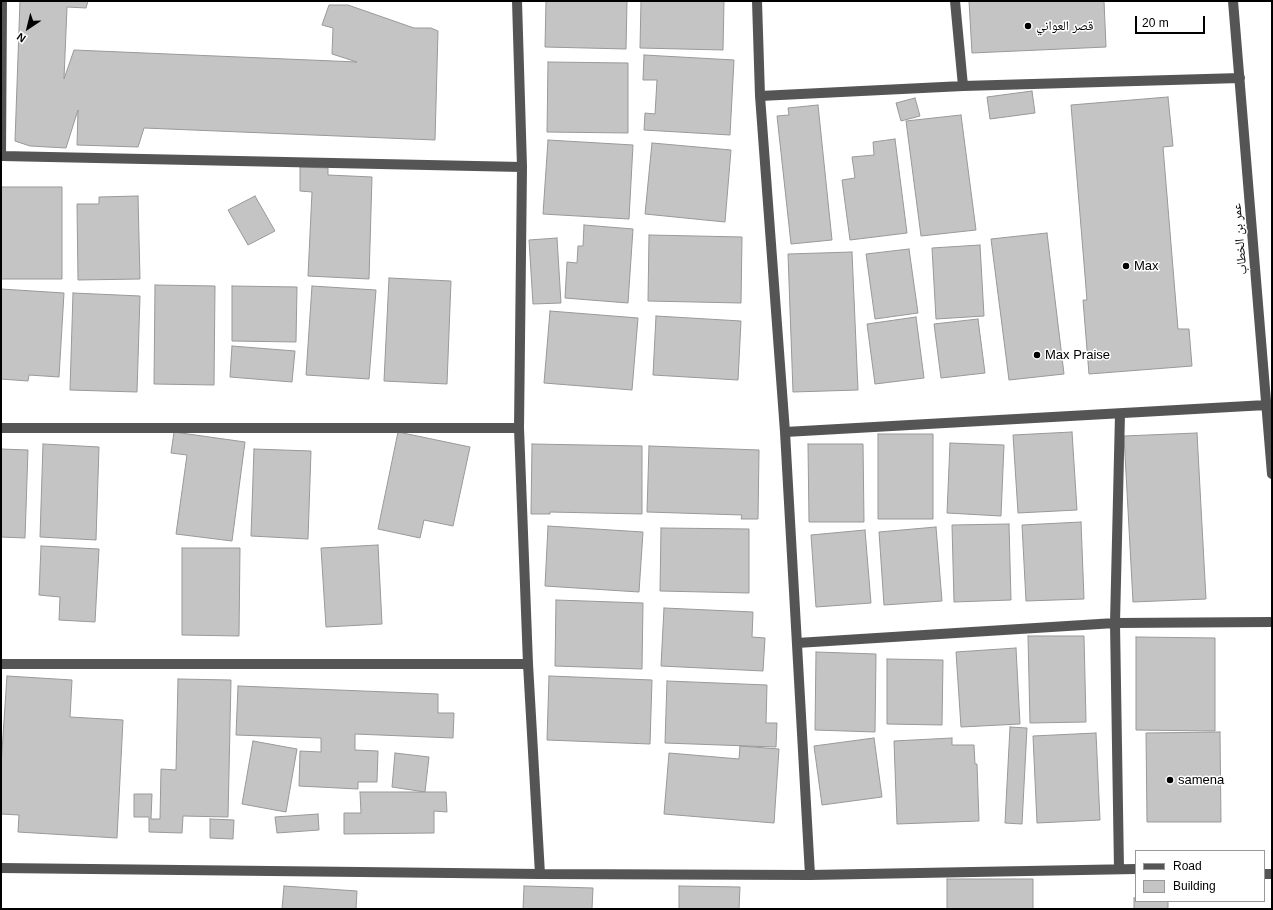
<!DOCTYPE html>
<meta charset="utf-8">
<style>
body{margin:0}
#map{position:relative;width:1273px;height:910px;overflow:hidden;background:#fff;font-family:Arial,sans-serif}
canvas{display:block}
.frame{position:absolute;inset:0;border:2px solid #000;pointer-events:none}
.legend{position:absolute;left:1135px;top:850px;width:130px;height:52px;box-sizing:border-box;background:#fff;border:1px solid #999;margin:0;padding:5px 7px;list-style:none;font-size:12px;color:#000}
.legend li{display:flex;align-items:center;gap:8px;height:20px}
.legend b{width:20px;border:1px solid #999}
.north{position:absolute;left:8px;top:8px;width:40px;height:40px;-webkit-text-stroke:3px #fff;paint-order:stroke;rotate:215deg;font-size:11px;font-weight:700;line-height:16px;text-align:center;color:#000}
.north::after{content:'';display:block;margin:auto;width:14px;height:18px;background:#000;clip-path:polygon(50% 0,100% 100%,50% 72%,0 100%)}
.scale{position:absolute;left:1135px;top:16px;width:70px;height:18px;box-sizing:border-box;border:2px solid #000;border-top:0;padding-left:5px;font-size:12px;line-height:14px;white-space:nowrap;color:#000;-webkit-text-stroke:3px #fff;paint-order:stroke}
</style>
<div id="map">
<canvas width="1273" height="910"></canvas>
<div class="frame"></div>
<ul class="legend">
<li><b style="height:5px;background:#555"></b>Road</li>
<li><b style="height:11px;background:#c4c4c4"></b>Building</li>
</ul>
<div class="north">N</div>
<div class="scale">20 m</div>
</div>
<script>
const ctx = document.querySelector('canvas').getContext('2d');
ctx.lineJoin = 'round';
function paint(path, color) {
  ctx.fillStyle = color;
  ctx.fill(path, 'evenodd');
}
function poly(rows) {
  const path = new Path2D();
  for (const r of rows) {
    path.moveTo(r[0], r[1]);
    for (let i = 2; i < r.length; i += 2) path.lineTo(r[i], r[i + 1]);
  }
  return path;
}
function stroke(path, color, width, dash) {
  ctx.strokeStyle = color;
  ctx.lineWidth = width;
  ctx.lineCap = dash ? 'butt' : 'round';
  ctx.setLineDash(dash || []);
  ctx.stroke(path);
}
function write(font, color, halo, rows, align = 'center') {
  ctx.font = font + ' Arial,"Noto Naskh Arabic",sans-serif';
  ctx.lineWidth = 3;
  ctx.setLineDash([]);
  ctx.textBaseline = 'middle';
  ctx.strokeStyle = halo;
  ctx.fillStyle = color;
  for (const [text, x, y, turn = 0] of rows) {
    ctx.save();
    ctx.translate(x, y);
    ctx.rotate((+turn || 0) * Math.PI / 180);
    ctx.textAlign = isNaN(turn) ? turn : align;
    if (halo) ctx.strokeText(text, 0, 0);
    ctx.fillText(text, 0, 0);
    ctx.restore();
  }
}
const building = poly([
 [20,1,88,1,86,8,67,7,64,79,74,50,357,62,332,54,333,28,322,25,329,5,348,5,414,28,431,28,438,31,435,140,144,128,138,147,77,145,78,110,66,148,30,146,15,141,20,1],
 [546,1,627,1,626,49,545,47,546,1],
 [641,1,724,1,723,50,640,48,641,1],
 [969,1,1104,1,1106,47,972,53,969,1],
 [644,55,734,60,730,135,644,130,645,113,655,114,657,80,643,80,644,55],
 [548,62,628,63,628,133,547,132,548,62],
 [1032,91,1035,113,990,119,987,97,1032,91],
 [1168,97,1173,146,1163,147,1178,329,1189,329,1192,366,1089,374,1083,300,1087,300,1071,105,1168,97],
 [915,98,920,116,901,121,896,103,915,98],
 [818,105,832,240,791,244,777,116,789,115,788,108,818,105],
 [961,115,976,230,921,236,906,121,961,115],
 [895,139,907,233,850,240,842,180,855,178,852,157,874,155,873,142,895,139],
 [548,140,633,145,629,219,543,214,548,140],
 [652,143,731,150,725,222,645,214,652,143],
 [300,167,328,168,328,175,372,177,369,279,308,276,312,192,300,191,300,167],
 [1,187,62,187,62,279,1,279,1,187],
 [138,196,140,279,78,280,77,204,99,204,99,197,138,196],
 [255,196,275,231,248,245,228,210,255,196],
 [584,225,633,229,628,303,565,298,567,262,577,263,578,246,583,246,584,225],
 [1047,233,1064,374,1009,380,991,239,1047,233],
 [649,235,742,237,741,303,648,301,649,235],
 [557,238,561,303,533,304,529,240,557,238],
 [980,245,984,316,936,319,932,248,980,245],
 [909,249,918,313,875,319,866,254,909,249],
 [852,252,858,390,793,392,788,254,852,252],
 [389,278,451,281,447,384,384,381,389,278],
 [155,285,215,286,214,385,154,384,155,285],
 [232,286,297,287,296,342,232,341,232,286],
 [312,286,376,290,369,379,306,375,312,286],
 [1,289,64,293,59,377,29,375,28,381,1,379,1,289],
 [73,293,140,296,137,392,70,390,73,293],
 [550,311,638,318,632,390,544,383,550,311],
 [656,316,741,321,738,380,653,375,656,316],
 [916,317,924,378,875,384,867,324,916,317],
 [978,319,985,373,941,378,934,324,978,319],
 [232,346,295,351,292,382,230,377,232,346],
 [174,432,245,442,232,541,176,534,187,455,171,453,174,432],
 [398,432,470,447,453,526,424,520,420,538,378,529,398,432],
 [1072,432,1077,510,1018,513,1013,435,1072,432],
 [1197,433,1206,599,1133,602,1124,436,1197,433],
 [878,434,933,434,933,519,878,519,878,434],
 [950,443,1004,445,1001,516,947,513,950,443],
 [43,444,99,447,96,540,40,537,43,444],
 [532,444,642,446,642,514,550,512,550,514,531,514,532,444],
 [808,444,863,444,864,522,809,522,808,444],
 [649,446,759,450,758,519,741,519,742,515,647,512,649,446],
 [1,449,28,450,25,538,1,537,1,449],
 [254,449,311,451,308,539,251,536,254,449],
 [1081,522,1084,599,1026,601,1022,525,1081,522],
 [1009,524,1011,600,954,602,952,525,1009,524],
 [548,526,643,532,639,592,545,586,548,526],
 [936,527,942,601,884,605,879,532,936,527],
 [661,528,749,529,749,593,660,591,661,528],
 [865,530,871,603,816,607,811,535,865,530],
 [378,545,382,624,326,627,321,548,378,545],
 [41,546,99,549,95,622,59,620,60,597,39,595,41,546],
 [182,548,240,548,239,636,182,635,182,548],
 [556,600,643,603,642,669,555,666,556,600],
 [664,608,753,612,752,637,765,638,763,671,661,666,664,608],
 [1028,636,1084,636,1086,722,1030,723,1028,636],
 [1136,637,1215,638,1215,731,1136,730,1136,637],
 [1016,648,1020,724,961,727,956,652,1016,648],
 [816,652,876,654,875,732,815,730,816,652],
 [887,659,943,660,942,725,887,724,887,659],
 [7,676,72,680,70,717,123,720,117,838,18,832,19,815,1,814,1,766,7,676],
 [549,676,652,680,650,744,547,740,549,676],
 [178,679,231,680,228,817,183,816,182,833,149,832,149,817,134,817,134,794,152,794,151,819,160,819,161,769,176,770,178,679],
 [667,681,767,685,766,723,777,723,776,747,665,743,667,681],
 [238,686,438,694,438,713,454,713,453,738,355,734,355,750,378,751,377,782,358,782,358,789,299,786,300,751,321,752,321,738,236,735,238,686],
 [1010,727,1027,728,1022,824,1005,823,1010,727],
 [1220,732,1221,822,1147,822,1146,733,1220,732],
 [1096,733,1100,820,1037,823,1033,736,1096,733],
 [874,738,882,797,822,805,814,746,874,738],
 [952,738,952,745,974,745,975,764,977,764,979,821,897,824,894,741,952,738],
 [253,741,297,749,286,812,242,804,253,741],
 [740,746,779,749,774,823,664,814,669,753,739,759,740,746],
 [395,753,429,757,425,792,392,787,395,753],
 [360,792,446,792,447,812,434,811,434,833,344,834,344,813,361,813,360,792],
 [318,814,319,830,277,833,275,817,318,814],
 [210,819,234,820,233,839,210,838,210,819],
 [947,879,1033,879,1033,909,947,909,947,879],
 [284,886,357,891,356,909,282,909,284,886],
 [524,886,593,888,592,909,523,909,524,886],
 [679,886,740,887,739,909,679,909,679,886],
 [1134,898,1136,898,1136,901,1168,901,1168,909,1134,909,1134,898]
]);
paint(building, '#c4c4c4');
stroke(building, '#999', 1);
stroke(poly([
 [757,1,760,96,785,432,810,875],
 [955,1,963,86],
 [1233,1,1272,474],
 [760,96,963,86,1240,78],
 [1,156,2,1],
 [2,156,522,167],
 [1,428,519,428,522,167,517,1],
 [519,428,528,664,540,874,810,875,1136,869],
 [785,432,1266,405],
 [797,643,1115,623,1272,622],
 [1,664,528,664],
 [1,868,540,874],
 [1119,869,1115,623,1120,414],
 [1264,874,1272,874]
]), '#555', 10);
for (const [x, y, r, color] of [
 [1028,26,4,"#000"],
 [1126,266,4,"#000"],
 [1037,355,4,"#000"],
 [1170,780,4,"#000"]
]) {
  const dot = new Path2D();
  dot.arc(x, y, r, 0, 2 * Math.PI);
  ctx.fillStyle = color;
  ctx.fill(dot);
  stroke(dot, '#fff', 1.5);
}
write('13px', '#000', '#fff', [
 ["قصر العواني",1036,26],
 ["Max",1134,266],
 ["Max Praise",1045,355],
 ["samena",1178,780]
], 'left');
write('13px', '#000', '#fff', [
 ["عمر بن الخطاب",1240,239,-95]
]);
</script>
